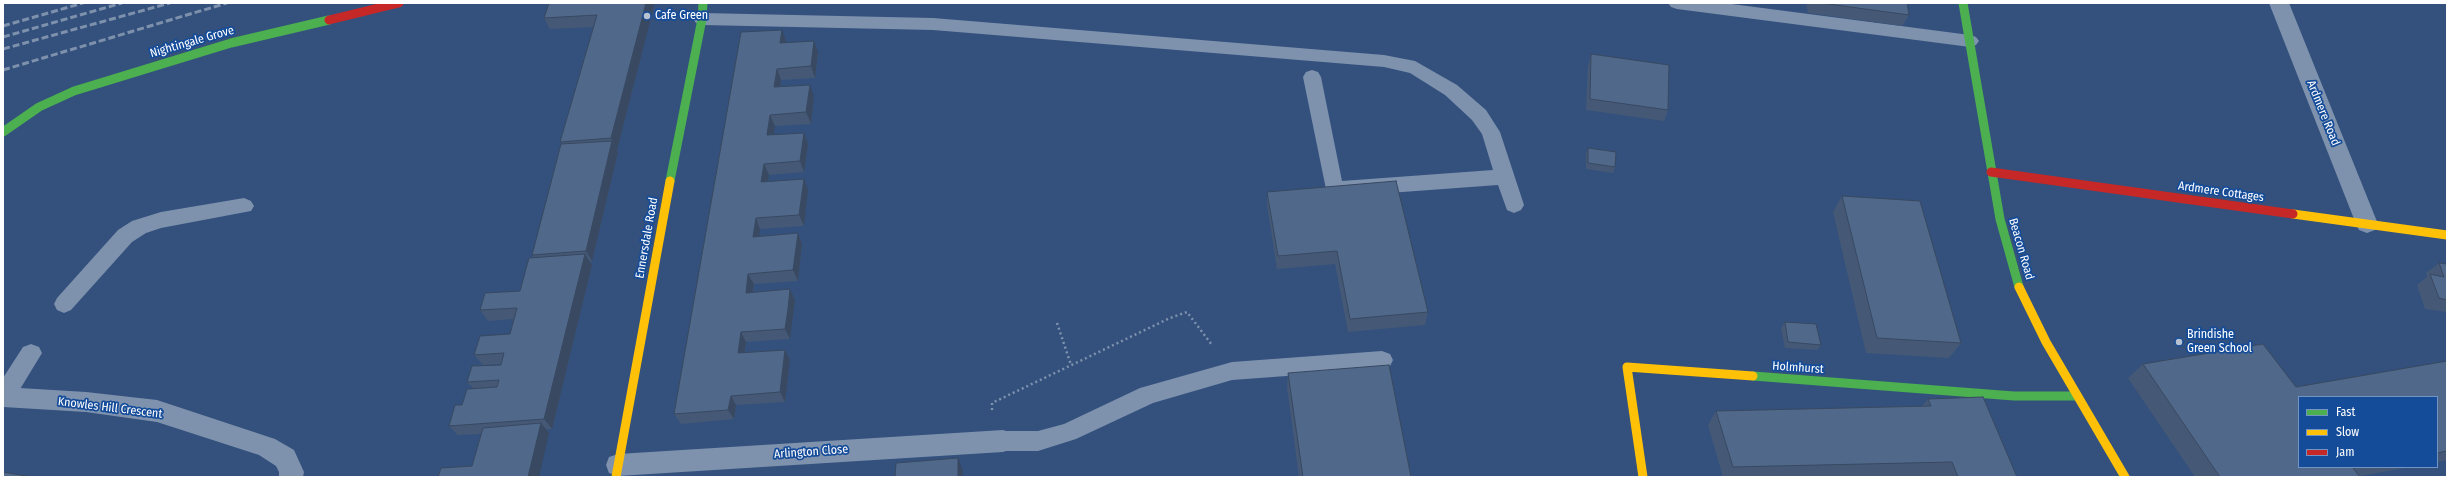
<!DOCTYPE html>
<style>
body{margin:0}
#map{position:relative;width:2450px;height:480px;overflow:hidden;background:#33517c;font-family:"Fira Sans Condensed",sans-serif}
canvas{display:block}
.frame{position:absolute;inset:0;border:4px solid #fff;pointer-events:none}
.legend{position:absolute;left:2298px;top:396px;width:140px;height:72px;box-sizing:border-box;background:#154c9a;border:1px solid #7394c2;margin:0;padding:5px 7px;list-style:none;font-size:12px;color:#fff}
.legend li{display:flex;align-items:center;gap:8px;height:20px}
.legend b{width:20px;border:1px solid #7394c2}
</style>
<div id="map">
<canvas width="2450" height="480"></canvas>
<div class="frame"></div>
<ul class="legend">
<li><b style="height:5px;background:#4caf50"></b>Fast</li>
<li><b style="height:5px;background:#ffc107"></b>Slow</li>
<li><b style="height:5px;background:#c62828"></b>Jam</li>
</ul>
</div>
<script>
const ctx = document.querySelector('canvas').getContext('2d');
ctx.lineJoin = 'round';
function poly(rows) {
  const path = new Path2D();
  for (const r of rows) {
    path.moveTo(r[0], r[1]);
    for (let i = 2; i < r.length; i += 2) path.lineTo(r[i], r[i + 1]);
  }
  return path;
}
function stroke(path, color, width, dash) {
  ctx.strokeStyle = color;
  ctx.lineWidth = width;
  ctx.lineCap = dash ? 'butt' : 'round';
  ctx.setLineDash(dash || []);
  ctx.stroke(path);
}
function paint(path, color) {
  ctx.fillStyle = color;
  ctx.fill(path, 'evenodd');
}
function write(font, color, halo, rows, align = 'center') {
  ctx.font = font + ' "Fira Sans Condensed",sans-serif';
  ctx.lineWidth = 3.5;
  ctx.setLineDash([]);
  ctx.textBaseline = 'middle';
  ctx.strokeStyle = halo;
  ctx.fillStyle = color;
  for (const [text, x, y, turn = 0] of rows) {
    ctx.save();
    ctx.translate(x, y);
    ctx.rotate((+turn || 0) * Math.PI / 180);
    ctx.textAlign = isNaN(turn) ? turn : align;
    if (halo) ctx.strokeText(text, 0, 0);
    ctx.fillText(text, 0, 0);
    ctx.restore();
  }
}
stroke(poly([
 [1057,323,1071,365],
 [992,410,992,403,1170,318,1187,312,1212,345]
]), '#7e92ae', 2.5, [2, 3]);
paint(poly([
 [1668,3,1724,3,1970,35,1976,37,1979,41,1976,45,1970,47,1677,9,1671,7,1668,3],
 [702,13,933,18,1384,55,1415,61,1457,85,1486,110,1500,132,1524,205,1521,210,1514,213,1507,210,1498,185,1334,197,1327,194,1303,77,1306,72,1312,70,1318,72,1321,77,1342,181,1493,170,1482,134,1472,120,1445,95,1410,73,1384,67,933,30,702,25,696,23,693,19,696,15,702,13],
 [244,198,251,201,254,206,251,211,161,228,146,233,132,242,71,310,64,313,57,310,54,304,57,298,118,230,132,221,161,212,244,198],
 [31,344,39,347,42,353,11,404,3,406,3,378,23,347,31,344],
 [1382,351,1390,354,1393,360,1390,366,1382,369,1232,380,1153,403,1076,439,1038,451,1003,451,995,448,992,441,995,434,1003,431,1038,431,1064,424,1140,388,1232,362,1382,351]
]), '#7e92ae');
paint(poly([
 [2269,3,2289,3,2378,224,2375,230,2367,233,2359,230,2356,224,2269,3],
 [3,387,86,392,157,400,275,439,294,450,304,472,303,477,279,477,279,472,276,466,259,455,157,422,86,412,3,407,3,387],
 [1003,430,1012,433,1015,441,1012,449,1003,452,618,476,609,473,606,465,609,457,618,454,1003,430]
]), '#7e92ae');
stroke(poly([
 [1963,3,2000,219,2019,287],
 [3,132,39,107,74,91,231,43,329,20],
 [670,181,702,19,703,3],
 [1753,376,2014,396,2077,396]
]), '#4caf50', 9);
stroke(poly([
 [2293,214,2447,235],
 [2019,287,2046,342,2125,477],
 [616,477,670,181],
 [1643,477,1627,367,1753,376]
]), '#ffc107', 9);
stroke(poly([
 [329,20,399,3],
 [1991,172,2293,214]
]), '#c62828', 9);
stroke(poly([
 [3,26,83,3],
 [3,37,122,3],
 [3,49,170,3],
 [3,70,227,3]
]), '#7e91ac', 3, [7, 3]);
paint(poly([
 [1806,3,1907,3,1909,15,1902,26,1808,13],
 [654,6,617,150,618,152,592,261,590,262,592,265,552,429,546,429,549,433,472,466,481,434,458,435,449,426,473,388,467,382,501,365,501,364,483,365,474,355,510,334,514,319,488,321,480,310,520,291,534,258,532,255,562,144,560,142,594,27,550,29,544,18],
 [741,32,786,41,786,43,818,52,815,78,781,80,780,87,814,96,811,124,775,126,773,135,804,133,808,144,804,172,769,175,768,181,808,190,804,226,760,229,759,236,798,233,802,244,798,281,754,284,753,292,790,289,795,300,790,339,746,342,745,352,785,350,790,360,785,402,736,405,734,419,681,424,674,414],
 [1591,54,1668,110,1664,121,1586,110,1588,66],
 [1588,148,1615,167,1613,173,1586,169,1586,154],
 [1267,192,1428,312,1425,325,1348,332,1335,264,1277,269,1267,205],
 [1842,196,1961,343,1949,358,1866,353,1833,212],
 [2439,263,2447,264,2447,314,2447,312,2425,309,2417,285,2427,277,2426,273],
 [1785,322,1821,345,1817,350,1785,348,1781,328],
 [2447,361,2447,460,2437,462,2437,397,2299,467,2410,467,2360,476,2360,477,2195,477,2128,378,2143,364,2296,387],
 [1288,373,1411,477,1299,477,1287,387],
 [1928,399,2017,477,1940,477,1940,476,1881,477,1723,477,1708,425,1716,411,1922,406]
]), '#455977');
paint(poly([
 [646,3,654,3,654,6,617,150,611,138],
 [782,30,786,41,784,54,780,43],
 [814,41,818,52,815,78,811,66],
 [777,69,781,80,779,99,774,87],
 [810,85,814,96,811,124,806,112],
 [770,115,775,126,772,146,767,135],
 [804,133,808,144,804,172,800,161],
 [612,141,618,152,592,261,586,251],
 [764,164,769,175,766,193,761,182],
 [804,179,808,190,804,226,799,215],
 [756,218,760,229,758,248,753,237],
 [798,233,802,244,798,281,793,270],
 [585,254,592,265,552,429,544,419],
 [748,274,754,284,751,303,746,293],
 [790,289,795,300,790,339,785,329],
 [741,332,746,342,743,363,738,353],
 [785,350,790,360,785,402,780,392],
 [731,396,736,405,734,419,728,410],
 [541,423,549,433,539,477,528,477],
 [958,458,963,471,963,477,958,477]
]), '#384961');
const building = poly([
 [549,3,646,3,611,138,560,142,597,15,544,18,549,3],
 [1821,3,1907,3,1909,15,1821,3],
 [782,30,780,43,814,41,811,66,777,69,774,87,810,85,806,112,770,115,767,135,804,133,800,161,764,164,761,182,804,179,799,215,756,218,753,237,798,233,793,270,748,274,746,293,790,289,788,309,785,329,741,332,738,353,785,350,780,392,731,396,728,410,674,414,741,32,782,30],
 [1591,54,1669,65,1668,110,1590,99,1591,54],
 [612,141,586,251,532,255,561,144,612,141],
 [1588,148,1616,152,1615,167,1588,163,1588,148],
 [1396,181,1428,312,1350,319,1337,251,1278,256,1267,192,1396,181],
 [1842,196,1920,201,1961,343,1877,338,1842,196],
 [585,254,544,419,449,426,455,405,462,405,467,389,497,387,499,380,467,382,472,366,501,365,504,353,474,355,480,336,510,334,517,308,480,310,485,293,520,291,529,258,585,254],
 [2439,263,2447,264,2447,300,2439,298,2430,274,2444,277,2439,263],
 [1785,322,1816,324,1821,345,1788,342,1785,322],
 [2263,344,2296,387,2447,361,2447,451,2437,453,2437,397,2299,397,2299,467,2358,467,2353,468,2360,477,2220,477,2143,364,2263,344],
 [1389,365,1411,477,1303,477,1288,373,1389,365],
 [1983,397,2017,477,1958,477,1952,462,1733,467,1716,411,1931,406,1928,399,1983,397],
 [541,423,528,477,438,477,441,468,472,466,483,428,541,423],
 [958,458,958,477,895,477,896,463,958,458],
 [3,472,32,477,3,477,3,472]
]);
paint(building, '#50688a');
stroke(building, '#384961', 1);
for (const [x, y, r, color] of [
 [647,16,4,"#b8c2d1"],
 [2179,342,4,"#b8c2d1"]
]) {
  const dot = new Path2D();
  dot.arc(x, y, r, 0, 2 * Math.PI);
  ctx.fillStyle = color;
  ctx.fill(dot);
  stroke(dot, '#154c9a', 1.5);
}
write('12px', '#fff', '#154c9a', [
 ["Cafe Green",655,16],
 ["Brindishe",2187,335],
 ["Green School",2187,349]
], 'left');
write('12px', '#fff', '#154c9a', [
 ["Nightingale Grove",192,42,-16],
 ["Ardmere Road",2323,113,68],
 ["Ardmere Cottages",2221,192,8],
 ["Ennersdale Road",647,238,-80],
 ["Beacon Road",2021,249,74],
 ["Holmhurst",1798,368,4],
 ["Knowles Hill Crescent",110,408,7],
 ["Arlington Close",811,452,-4]
]);
</script>
